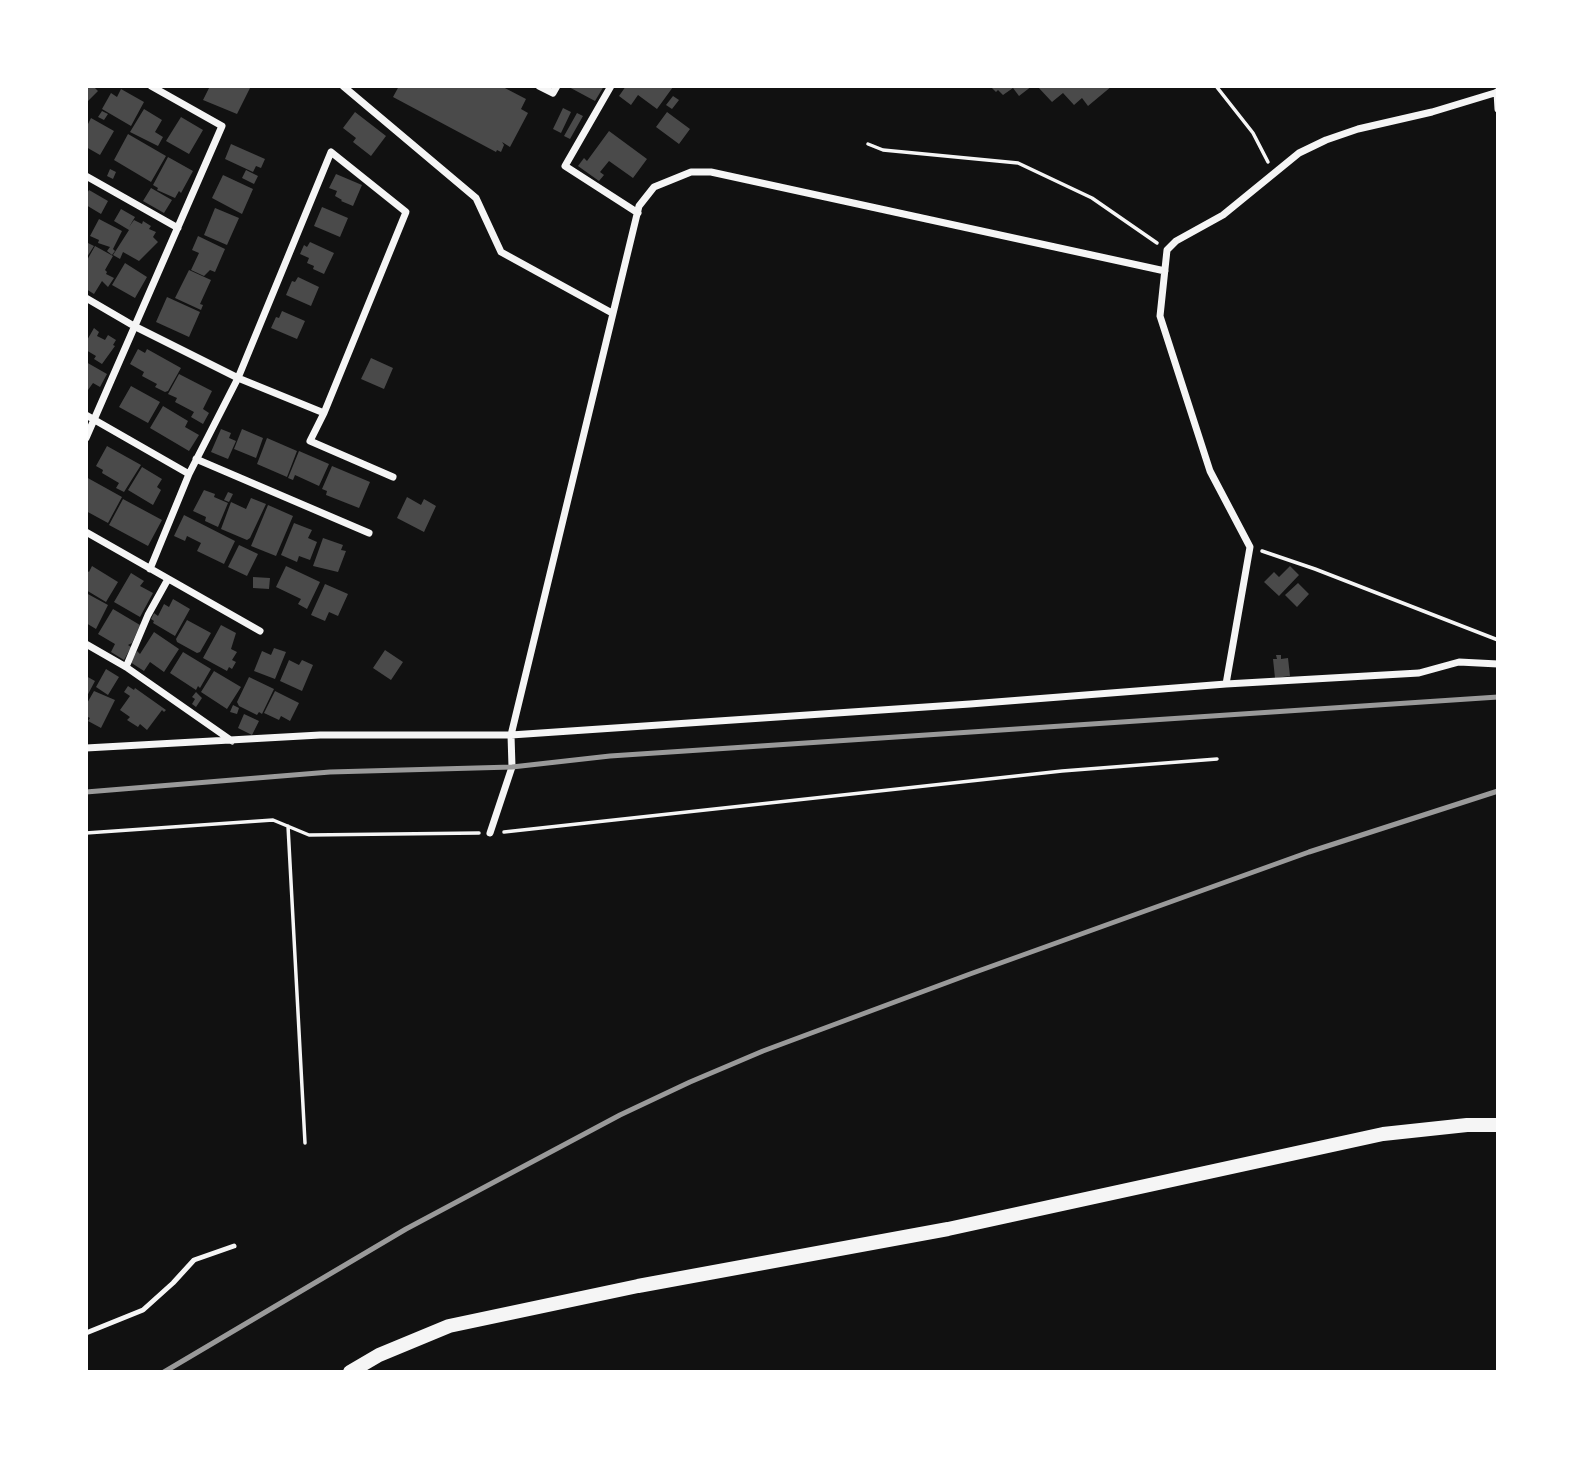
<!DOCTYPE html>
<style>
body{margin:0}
#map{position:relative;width:1584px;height:1458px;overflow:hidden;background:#111;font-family:"Roboto Condensed",sans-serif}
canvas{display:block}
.frame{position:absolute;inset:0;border:88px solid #fff;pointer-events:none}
</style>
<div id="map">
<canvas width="1584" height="1458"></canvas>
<div class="frame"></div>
</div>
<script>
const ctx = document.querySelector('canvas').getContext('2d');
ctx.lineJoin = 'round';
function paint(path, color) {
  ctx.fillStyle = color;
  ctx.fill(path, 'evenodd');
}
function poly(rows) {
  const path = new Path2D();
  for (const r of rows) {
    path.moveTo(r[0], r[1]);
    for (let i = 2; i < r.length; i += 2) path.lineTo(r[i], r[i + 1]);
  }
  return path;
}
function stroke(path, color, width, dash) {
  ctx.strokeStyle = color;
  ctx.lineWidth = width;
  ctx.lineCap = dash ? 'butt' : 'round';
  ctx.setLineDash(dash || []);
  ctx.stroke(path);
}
paint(poly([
 [86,86,93,86,98,91,86,103],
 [210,86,251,86,237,114,203,100],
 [399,86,501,86,526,99,521,109,528,113,510,147,502,142,504,145,501,152,497,150,496,152,393,97],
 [567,86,604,86,595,101],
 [626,86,671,86,673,87,657,109,638,95,631,105,619,96],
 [990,86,1032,86,1019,96,1013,88,1003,95,998,90,996,92],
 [1037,86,1112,86,1088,106,1082,98,1074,105,1063,93,1052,102],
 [121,89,144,102,131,126,102,109,111,93,117,97],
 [673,96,679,100,672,109,666,105],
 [563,108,571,112,561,133,553,129],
 [144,109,162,120,155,132,163,137,158,146,130,132],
 [102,111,108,114,104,120,98,117],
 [355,112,386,136,371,156,353,142,356,138,343,128],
 [667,112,690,129,679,144,656,127],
 [577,113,583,116,570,139,564,136],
 [181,117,203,130,189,154,166,141],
 [91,118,114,131,100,155,86,147,86,128],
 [609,131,647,159,633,178,609,161,600,172,604,175,599,181,578,166,584,158,587,161],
 [128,134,166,156,151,182,114,160],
 [231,144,265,159,261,168,256,166,253,172,225,159],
 [168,157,193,171,181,193,179,191,175,198,157,190,158,188,153,185],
 [110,169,116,172,113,179,107,176],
 [246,170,258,176,254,184,242,178],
 [336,174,362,185,353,206,341,201,342,200,335,196,337,191,329,188],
 [223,175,253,189,242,214,212,198],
 [151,188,172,200,164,213,143,201],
 [89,190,108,201,101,214,86,205,86,195],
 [322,207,348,218,340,237,314,226],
 [215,208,239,218,227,245,204,235],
 [121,209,135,217,129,227,134,220,142,224,143,221,151,226,149,229,156,232,153,237,158,242,139,261,123,252,120,259,113,255,129,230,114,221],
 [99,219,122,231,113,249,115,251,112,255,107,251,110,247,98,243,99,240,90,236],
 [198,236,225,249,215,272,210,270,204,276,191,270,199,253,192,250],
 [86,242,94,246,87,257,86,256],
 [310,242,334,253,324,274,313,269,314,266,307,263,309,258,300,254,304,245,307,247],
 [95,246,113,256,105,270,107,272,106,274,114,278,108,287,102,281,94,294,86,289,86,262],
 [125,263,147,277,135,298,112,285],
 [189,270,211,280,200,304,203,305,201,310,175,298],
 [298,277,319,287,311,306,286,295,292,281,295,282],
 [167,297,200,312,189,337,156,322],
 [282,311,305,321,297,339,271,328,276,317,279,318],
 [94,328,99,332,97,336,105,340,108,335,116,340,113,345,115,346,102,364,94,359,96,356,86,350,86,342],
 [138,349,145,353,147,349,181,368,168,391,165,392,155,387,157,384,142,376,144,372,130,364],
 [371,358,393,368,384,389,361,379],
 [86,362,107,374,100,387,93,383,88,390,86,389],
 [179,374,212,391,203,409,209,413,203,424,191,417,194,412,175,402,177,398,168,394],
 [131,386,160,402,148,423,119,407],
 [163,406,188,421,185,427,199,435,189,451,150,428],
 [221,429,231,433,229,438,236,441,228,459,211,452],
 [242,429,263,438,256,458,234,449],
 [267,438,297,451,287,477,257,464],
 [107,446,141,465,124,492,116,488,119,483,102,473,103,470,96,466],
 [299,451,329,464,319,486,295,475,293,480,288,478],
 [332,466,370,482,359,508,326,495,327,491,322,489],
 [142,467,162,479,157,487,161,490,153,505,128,490],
 [86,477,122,497,108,523,86,511],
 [204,490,215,494,214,497,228,503,218,527,205,521,206,517,193,511],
 [228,492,233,494,229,502,224,500],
 [407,497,421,505,424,499,436,506,424,532,397,518],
 [251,498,266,504,250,538,247,540,221,529,231,502,246,509],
 [123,499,162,520,148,546,109,525],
 [268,505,293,516,276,556,251,546],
 [184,515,235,541,224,564,197,551,201,543,187,536,185,541,174,536],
 [294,523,312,530,308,538,317,542,310,560,299,556,297,562,281,555],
 [323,538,343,545,341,550,346,551,338,572,313,566],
 [239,545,258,554,247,576,228,567],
 [92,566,118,582,106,602,86,590,86,570,89,572],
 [286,566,320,582,307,609,298,604,301,599,276,587],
 [1290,566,1299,575,1279,596,1264,582,1274,572,1279,577],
 [131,573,144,581,140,586,153,593,140,617,114,602],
 [253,577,270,578,269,589,253,588],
 [1298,583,1309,594,1297,607,1285,595],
 [325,584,348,594,338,616,329,612,325,621,311,615],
 [86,593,108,605,96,629,86,623],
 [173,599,190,609,175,636,153,623,154,621,151,619,154,613,158,616,164,604,169,607],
 [113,609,140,625,132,643,128,645,131,647,124,660,111,652,115,644,98,634],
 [187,620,211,633,200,652,197,653,177,642,176,639],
 [221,625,236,633,231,649,237,652,232,660,236,662,232,669,229,667,227,671,203,658],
 [154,632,179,649,164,672,150,662,144,671,130,662,137,651,140,654],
 [274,648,286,652,275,679,254,671,262,651,271,655],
 [385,650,403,662,391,680,373,668],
 [183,652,211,669,200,688,198,686,196,690,170,673],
 [1276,655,1281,655,1281,659,1288,658,1290,676,1275,678,1273,659,1277,659],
 [289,660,299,665,302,660,313,665,302,691,280,681],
 [106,669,119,677,108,695,96,687],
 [214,671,241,687,227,709,201,692],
 [86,676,95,681,86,698],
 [249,677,274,689,262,714,259,712,257,715,239,706,237,702],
 [128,686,134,690,135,688,166,710,164,712,162,710,147,730,140,724,138,727,127,720,130,717,120,710,130,696,124,692],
 [94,691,115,700,101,728,88,721,90,718,86,716,86,705],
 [275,691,299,703,290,721,281,716,279,720,264,713],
 [196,692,202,698,196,707,192,704,195,699,192,697],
 [233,705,239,708,237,714,230,712],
 [244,714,259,721,252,735,238,728]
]), '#4a4a4a');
stroke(poly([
 [1216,86,1253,133,1268,162],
 [868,144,883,150,1018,163,1092,198,1157,243],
 [1262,551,1315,569,1498,640],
 [288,826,305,1143],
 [504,832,1062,771,1217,759],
 [86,833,273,820,309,835,479,833]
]), '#f5f5f5', 3.5);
stroke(poly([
 [86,1333,143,1310,173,1283,194,1260,234,1246]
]), '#f5f5f5', 5);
stroke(poly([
 [343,86,476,198,501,252,612,313],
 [539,86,553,93,557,86],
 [611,86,565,166,638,213],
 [1497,92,1498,109],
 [86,176,178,228],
 [86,298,134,326,238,378,324,413,406,212,331,152,238,378,189,474,150,569],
 [324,413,310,441,393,477],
 [86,415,189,474],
 [86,438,222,126,151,86],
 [196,459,369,533],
 [86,532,260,631],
 [86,644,126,667,232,741],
 [126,667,148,615,168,579],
 [1226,684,1250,547,1210,471,1160,316,1167,250,1176,241,1223,215,1299,153,1326,140,1358,129,1432,112,1498,92],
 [86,748,320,735,511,735,970,704,1226,684,1419,673,1459,662,1498,664],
 [490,833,512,767,511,735,639,206,654,187,691,172,711,172,1165,271]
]), '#f5f5f5', 7);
stroke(poly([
 [350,1372,379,1355,449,1326,638,1286,948,1229,1383,1134,1467,1125,1498,1125]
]), '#f5f5f5', 14);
stroke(poly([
 [86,792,330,772,512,767,610,756,1498,697],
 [164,1372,406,1229,620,1115,690,1082,763,1051,970,974,1309,852,1498,791]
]), '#9a9a9a', 5);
</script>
